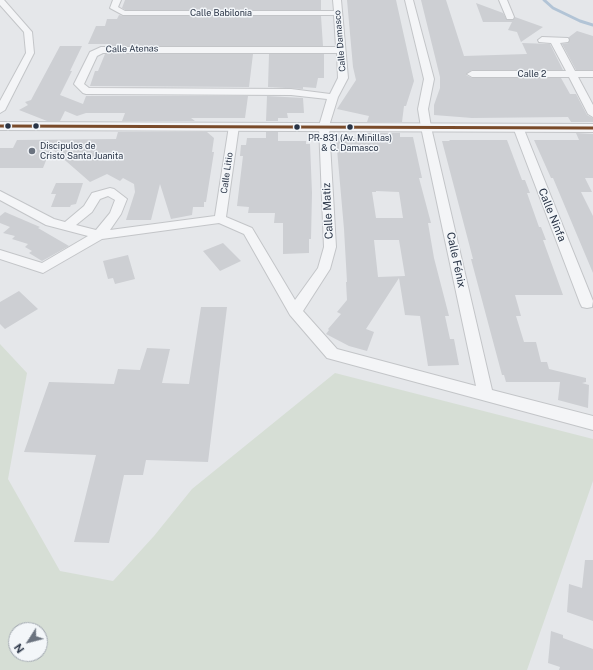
<!DOCTYPE html>
<meta charset="utf-8">
<style>
body{margin:0}
#map{position:relative;width:593px;height:670px;overflow:hidden;background:#e5e7ea;font-family:"Public Sans",sans-serif}
canvas{display:block}
.north{position:absolute;left:8px;top:622px;width:40px;height:40px;box-sizing:border-box;background:#f3f6f9;border:1px solid #a2a8b1;border-radius:50%;rotate:234deg;font-size:11px;font-weight:700;line-height:16px;text-align:center;color:#293446}
.north::after{content:'';display:block;margin:auto;width:14px;height:18px;background:#6b737f;clip-path:polygon(50% 0,100% 100%,50% 72%,0 100%)}
</style>
<div id="map">
<canvas width="593" height="670"></canvas>
<div class="north">N</div>
</div>
<script>
const ctx = document.querySelector('canvas').getContext('2d');
ctx.lineJoin = 'round';
function paint(path, color) {
  ctx.fillStyle = color;
  ctx.fill(path, 'evenodd');
}
function poly(rows) {
  const path = new Path2D();
  for (const r of rows) {
    path.moveTo(r[0], r[1]);
    for (let i = 2; i < r.length; i += 2) path.lineTo(r[i], r[i + 1]);
  }
  return path;
}
function stroke(path, color, width, dash) {
  ctx.strokeStyle = color;
  ctx.lineWidth = width;
  ctx.lineCap = dash ? 'butt' : 'round';
  ctx.setLineDash(dash || []);
  ctx.stroke(path);
}
function write(font, color, halo, rows, align = 'center') {
  ctx.font = font + ' "Public Sans",sans-serif';
  ctx.lineWidth = 3;
  ctx.setLineDash([]);
  ctx.textBaseline = 'middle';
  ctx.strokeStyle = halo;
  ctx.fillStyle = color;
  for (const [text, x, y, turn = 0] of rows) {
    ctx.save();
    ctx.translate(x, y);
    ctx.rotate((+turn || 0) * Math.PI / 180);
    ctx.textAlign = isNaN(turn) ? turn : align;
    if (halo) ctx.strokeText(text, 0, 0);
    ctx.fillText(text, 0, 0);
    ctx.restore();
  }
}
paint(poly([
 [0,344,27,373,8,479,60,571,113,581,154,536,192,489,335,373,593,439,593,481,527,670,0,670],
 [16,630,40,630,40,654,16,654]
]), '#d6ded5');
stroke(poly([
 [544,0,553,8,580,21,593,25]
]), '#b2c4d6', 3);
paint(poly([
 [125,0,321,0,321,10,125,10,122,8],
 [347,0,396,0,414,81,406,106,404,106,402,122,367,122,369,116,337,109,356,80,353,67],
 [421,0,446,0,464,56,527,54,522,43,550,44,563,70,472,70,466,75,472,78,561,78,570,94,576,94,587,115,593,118,593,122,571,122,568,117,472,118,434,115,434,105,440,88,440,77],
 [476,3,503,13,507,20,513,20,515,17,543,27,521,42,517,32,508,30,512,22,483,22],
 [119,15,123,16,321,16,323,46,109,46,109,44,88,44,96,26,105,26,107,19,117,19],
 [577,31,593,36,593,70,576,70,562,44,569,43,569,37],
 [60,46,82,46,70,71,72,71,60,95,83,104,86,96,248,96,245,118,191,118,195,121,122,121,125,113,86,113,77,116,65,111,60,121,47,121,19,110,28,105,25,102,31,100],
 [105,54,253,54,249,87,90,86,95,71,98,71],
 [269,54,324,54,324,78,318,78,316,88,303,87,303,89,268,87],
 [267,96,303,98,304,113,287,113,288,118,278,118,278,121,266,121],
 [118,132,207,132,214,138,212,152,214,152,206,202,204,202,204,207,193,207,192,215,171,219,160,184,151,220,126,220,135,192,134,184,123,178,120,181,107,174,90,182,51,148,43,168,0,168,0,148,13,148,17,140,116,139],
 [266,132,278,132,278,141,306,141,306,144,310,144,312,193,311,239,309,239,309,253,283,254,283,223,274,223,275,213,248,213,249,207,237,206,243,156,240,156,241,145,246,145,247,138,266,138],
 [364,133,400,133,400,137,413,137,422,178,419,178,431,223,428,223,434,258,449,316,445,316,450,339,454,339,459,365,428,366,420,316,405,315,399,278,366,329,374,332,367,351,349,346,326,334,329,330,328,329,341,314,337,312,347,300,346,282,347,282,344,229,336,138,363,138],
 [376,191,399,192,403,218,376,218,372,192,376,192],
 [374,240,399,240,405,276,378,277],
 [576,133,593,134,593,178,585,178,592,192,581,192,593,216,593,273,553,178,551,178,534,140,579,140],
 [449,140,507,140,522,180,525,180,530,193,527,193,539,227,541,227,546,240,543,240,563,295,515,295,521,316,516,316,524,342,536,342,541,362,547,362,549,369,586,378,586,382,582,383,589,385,588,408,558,400,560,382,506,382,504,375,502,375,471,259,473,259,442,141,450,141],
 [56,183,83,183,76,204,71,205,70,207,51,207,56,194,51,194],
 [5,212,40,227,38,228,69,246,42,261,29,253,32,251,25,247,28,244,12,239,15,236,3,233,10,227,0,223,0,216],
 [223,243,241,261,220,271,203,251],
 [128,255,135,279,115,284,113,278,108,279,103,261],
 [19,291,38,309,5,329,0,324,0,302],
 [201,307,227,307,208,462,146,460,143,475,124,475,109,543,74,542,96,455,24,452,49,382,114,384,118,369,140,370,147,348,170,349,162,383,189,384],
 [585,560,593,560,593,621,567,612,569,584,582,588],
 [551,631,563,635,563,638,593,649,593,670,559,670,560,667,548,663]
]), '#cdcfd3');
const minor = poly([
 [0,0,4,0,32,32,34,53,5,110,0,113,0,101,26,53,24,32,0,5,0,0],
 [113,0,121,0,118,7,125,11,334,11,333,0,341,0,348,78,338,97,329,126,336,247,330,269,303,311,337,349,476,386,421,127,418,109,424,79,405,0,413,0,434,79,428,109,431,127,492,390,593,416,593,430,327,358,290,315,244,234,219,223,102,239,43,273,0,259,0,250,42,263,88,236,46,225,0,200,0,191,54,219,65,222,84,206,92,193,110,188,114,189,127,199,121,214,110,230,215,216,229,126,234,123,239,126,226,217,252,228,295,300,318,268,324,247,319,126,327,99,291,95,86,94,83,93,74,84,90,52,101,47,336,47,334,15,123,15,110,8,113,0],
 [103,53,337,53,338,78,330,94,291,89,89,88,84,84,97,56,103,53],
 [108,196,115,200,110,213,96,230,76,225,92,212,100,199,108,196],
 [499,0,507,0,514,17,513,19,507,19,499,0],
 [542,37,568,38,569,40,568,42,560,43,575,71,593,71,593,77,578,77,593,105,593,117,588,114,569,77,472,77,467,74,472,71,566,71,551,43,539,42,538,40,542,37],
 [518,124,523,127,593,301,592,307,587,308,582,307,580,303,513,127,518,124]
]);
const tertiary = poly([
 [0,122,593,124,593,132,0,130,0,122]
]);
stroke(minor, '#c3c5c8', 2);
stroke(tertiary, '#c3c5c8', 2);
paint(minor, '#f4f5f7');
paint(tertiary, '#f4f5f7');
stroke(poly([
 [0,126,593,128]
]), '#7a4b2a', 3);
for (const [x, y, r, color] of [
 [8,126,3.5,"#293446"],
 [36,126,3.5,"#293446"],
 [297,127,3.5,"#293446"],
 [350,127,3.5,"#293446"],
 [32,151,4,"#6b737f"]
]) {
  const dot = new Path2D();
  dot.arc(x, y, r, 0, 2 * Math.PI);
  ctx.fillStyle = color;
  ctx.fill(dot);
  stroke(dot, '#f3f6f9', 1.5);
}
write('9px', '#293446', '#f3f6f9', [
 ["Calle Babilonia",221,13],
 ["Calle Damasco",340,41,-95],
 ["Calle Atenas",132,49,-1],
 ["Calle 2",532,74],
 ["Calle Litio",227,173,-82]
]);
write('9px', '#293446', '#f3f6f9', [
 ["PR-831 (Av. Minillas)",350,138],
 ["& C. Damasco",350,148]
]);
write('9px', '#293446', '#f3f6f9', [
 ["Discipulos de",40,146],
 ["Cristo Santa Juanita",40,156]
], 'left');
write('11px', '#293446', '#f3f6f9', [
 ["Calle Matiz",328,211,-93],
 ["Calle Ninfa",552,215,68],
 ["Calle Fénix",456,260,78]
]);
</script>
